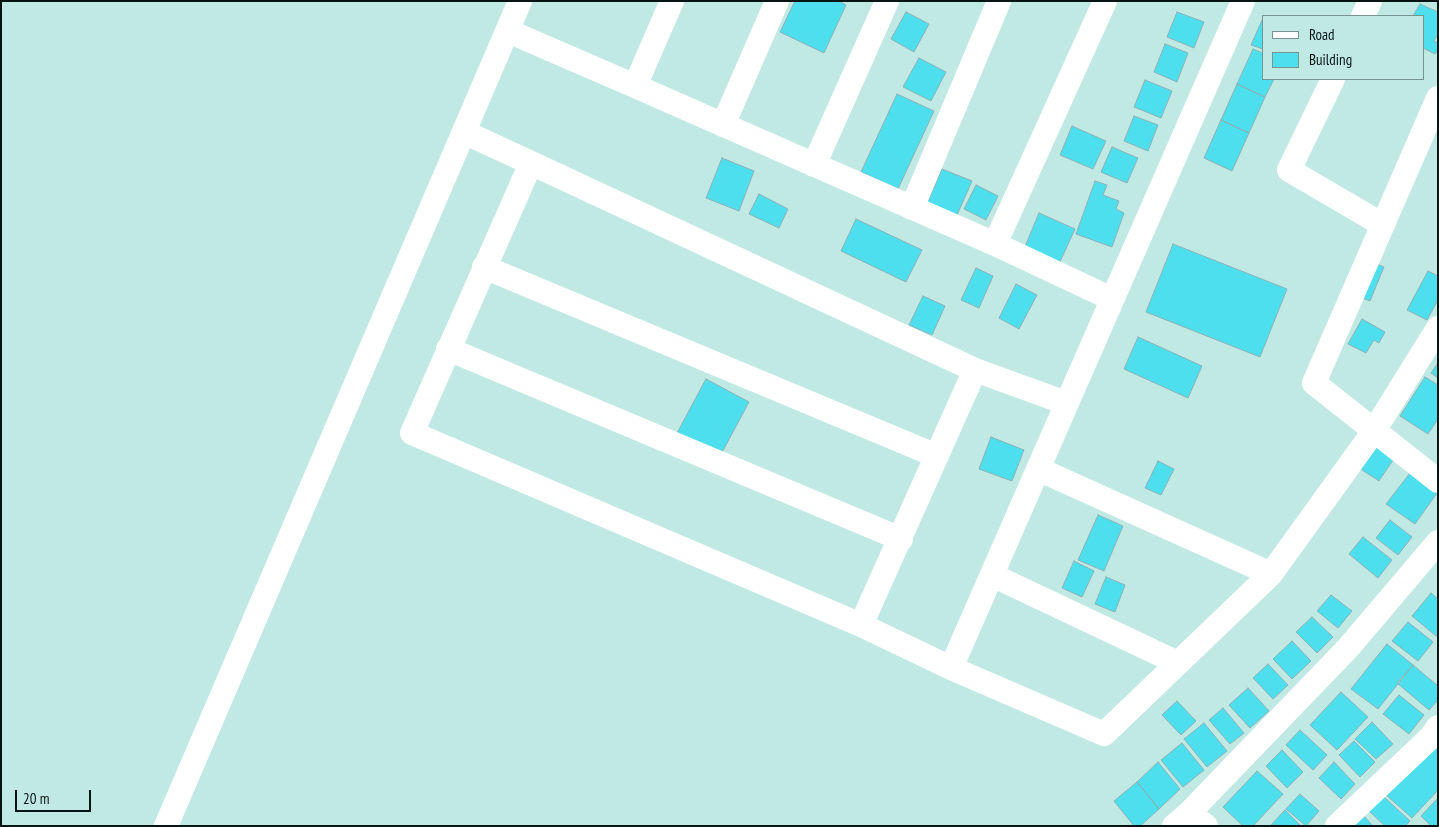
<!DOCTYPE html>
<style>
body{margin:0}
#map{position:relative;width:1439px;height:827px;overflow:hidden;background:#c1e9e3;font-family:"PT Sans Narrow",sans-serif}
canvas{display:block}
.frame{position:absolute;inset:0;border:2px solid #061513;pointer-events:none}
.legend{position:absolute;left:1262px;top:15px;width:162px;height:65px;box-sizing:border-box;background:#c1e9e3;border:1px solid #769490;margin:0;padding:6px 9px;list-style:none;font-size:15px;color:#061513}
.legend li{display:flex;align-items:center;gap:10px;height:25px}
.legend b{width:25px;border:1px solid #769490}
.scale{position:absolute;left:15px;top:790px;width:76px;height:22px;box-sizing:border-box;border:2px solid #061513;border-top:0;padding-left:6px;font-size:15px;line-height:18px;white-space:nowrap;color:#061513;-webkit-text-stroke:4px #c1e9e3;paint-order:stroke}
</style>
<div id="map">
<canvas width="1439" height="827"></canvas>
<div class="frame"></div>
<ul class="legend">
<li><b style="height:6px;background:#fff"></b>Road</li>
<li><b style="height:14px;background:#4ddfee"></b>Building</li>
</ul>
<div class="scale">20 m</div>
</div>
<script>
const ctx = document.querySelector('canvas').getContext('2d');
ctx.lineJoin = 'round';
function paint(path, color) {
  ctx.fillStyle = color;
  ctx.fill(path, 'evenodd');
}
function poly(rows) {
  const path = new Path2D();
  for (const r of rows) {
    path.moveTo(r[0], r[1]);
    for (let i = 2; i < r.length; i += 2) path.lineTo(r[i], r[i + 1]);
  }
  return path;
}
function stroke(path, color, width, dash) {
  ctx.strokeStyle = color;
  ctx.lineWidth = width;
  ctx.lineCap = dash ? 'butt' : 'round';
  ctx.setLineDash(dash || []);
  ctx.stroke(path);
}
const building = poly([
 [795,1,839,1,846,5,824,53,780,32,795,1],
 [1420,4,1438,12,1438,34,1434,41,1438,43,1438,50,1435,54,1423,48,1423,16,1413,16,1420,4],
 [906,12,929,24,914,52,891,39,906,12],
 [1177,12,1204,22,1194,48,1167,37,1177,12],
 [1263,18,1263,49,1251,45,1263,18],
 [1165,44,1188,53,1177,82,1154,72,1165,44],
 [1253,49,1263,53,1263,79,1274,79,1265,97,1237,84,1253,49],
 [919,58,946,72,931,101,903,87,919,58],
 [1145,80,1172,91,1161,118,1134,107,1145,80],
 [1237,84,1265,97,1249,133,1221,120,1237,84],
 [897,94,934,111,898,189,861,172,897,94],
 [1134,116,1158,125,1148,151,1124,141,1134,116],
 [1221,120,1249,133,1232,171,1204,158,1221,120],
 [1072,126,1106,141,1093,169,1060,155,1072,126],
 [1112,147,1138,158,1127,183,1101,172,1112,147],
 [722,158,754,171,739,211,706,198,722,158],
 [942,169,972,181,957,215,927,203,942,169],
 [1095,181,1107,185,1103,195,1119,201,1116,209,1124,213,1112,247,1076,234,1095,181],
 [976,185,998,196,986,220,964,209,976,185],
 [759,194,788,209,779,228,749,214,759,194],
 [1039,213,1075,229,1059,264,1024,249,1039,213],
 [856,219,922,250,906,282,841,251,856,219],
 [1173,244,1287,289,1260,357,1146,312,1173,244],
 [1374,263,1384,267,1370,301,1360,297,1374,263],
 [976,268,993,276,979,308,961,300,976,268],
 [1428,271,1438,276,1438,300,1427,320,1407,310,1428,271],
 [1016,284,1037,295,1019,329,999,318,1016,284],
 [923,296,945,306,932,335,909,325,923,296],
 [1362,319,1385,332,1379,343,1374,340,1366,353,1348,344,1362,319],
 [1138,337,1202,366,1188,398,1124,369,1138,337],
 [1438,363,1438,378,1431,373,1438,363],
 [1425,377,1438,385,1438,419,1428,434,1400,416,1425,377],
 [706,379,749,402,719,458,676,435,706,379],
 [991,437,1024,450,1012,481,979,469,991,437],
 [1377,442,1397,454,1379,481,1359,468,1377,442],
 [1158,461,1174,469,1161,495,1145,488,1158,461],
 [1410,473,1437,493,1415,524,1386,504,1410,473],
 [1098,515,1123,526,1104,571,1078,560,1098,515],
 [1390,520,1412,537,1398,555,1376,538,1390,520],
 [1363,537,1392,560,1378,578,1349,554,1363,537],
 [1074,561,1094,571,1082,597,1062,588,1074,561],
 [1106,577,1125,585,1115,612,1095,604,1106,577],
 [1431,593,1438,599,1438,635,1436,636,1412,616,1431,593],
 [1331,595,1352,611,1338,628,1317,611,1331,595],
 [1312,617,1333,637,1317,653,1296,632,1312,617],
 [1408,622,1433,642,1418,661,1392,641,1408,622],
 [1292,641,1311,661,1292,679,1273,659,1292,641],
 [1387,644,1413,665,1378,709,1351,689,1387,644],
 [1268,664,1288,685,1273,699,1253,678,1268,664],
 [1413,665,1438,686,1438,700,1429,710,1397,683,1413,665],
 [1248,688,1269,711,1250,728,1229,705,1248,688],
 [1341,692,1368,717,1337,750,1310,725,1341,692],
 [1399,695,1424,715,1409,734,1383,714,1399,695],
 [1177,701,1196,721,1181,735,1162,715,1177,701],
 [1223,708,1244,733,1230,744,1209,720,1223,708],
 [1372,722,1393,744,1376,759,1355,739,1372,722],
 [1204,723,1227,751,1207,767,1184,739,1204,723],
 [1300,730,1327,755,1313,770,1286,745,1300,730],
 [1438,738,1438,790,1412,818,1386,795,1438,738],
 [1354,741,1375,762,1360,777,1339,755,1354,741],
 [1182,743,1204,770,1183,787,1161,760,1182,743],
 [1282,750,1303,772,1287,788,1266,766,1282,750],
 [1158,762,1180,789,1159,809,1137,782,1158,762],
 [1334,762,1355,784,1341,799,1319,778,1334,762],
 [1257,771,1283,794,1253,826,1243,826,1223,807,1257,771],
 [1137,782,1159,809,1140,826,1134,826,1114,801,1137,782],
 [1300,794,1319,811,1306,826,1286,809,1300,794],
 [1382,795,1410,821,1405,826,1385,826,1368,810,1382,795],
 [1438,798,1438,826,1431,826,1421,816,1438,798],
 [1285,810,1301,826,1271,825,1285,810],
 [1363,815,1373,826,1351,826,1363,815]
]);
paint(building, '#4ddfee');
stroke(building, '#8bb2b6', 1);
stroke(poly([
 [672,1,635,86,995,244,1112,299],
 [1363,16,1370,1],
 [508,31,635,86],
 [1333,79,1289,170,1383,225],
 [1438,98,1314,383,1438,481],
 [723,125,777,1],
 [464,132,531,163],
 [814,165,887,1],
 [912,208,999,1],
 [995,244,1105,1],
 [484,267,937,456],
 [448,349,901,539],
 [1066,403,975,370,531,163,412,433,861,625,951,668,1104,734,1271,574,1374,431,1438,328],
 [1038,469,1271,574],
 [992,575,1178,663],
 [861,625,975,370],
 [951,668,1243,1],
 [1189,813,1206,826],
 [166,826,520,1],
 [1174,826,1189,813,1348,648,1438,542],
 [1337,826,1431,737,1438,727]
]), '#fff', 24);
</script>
